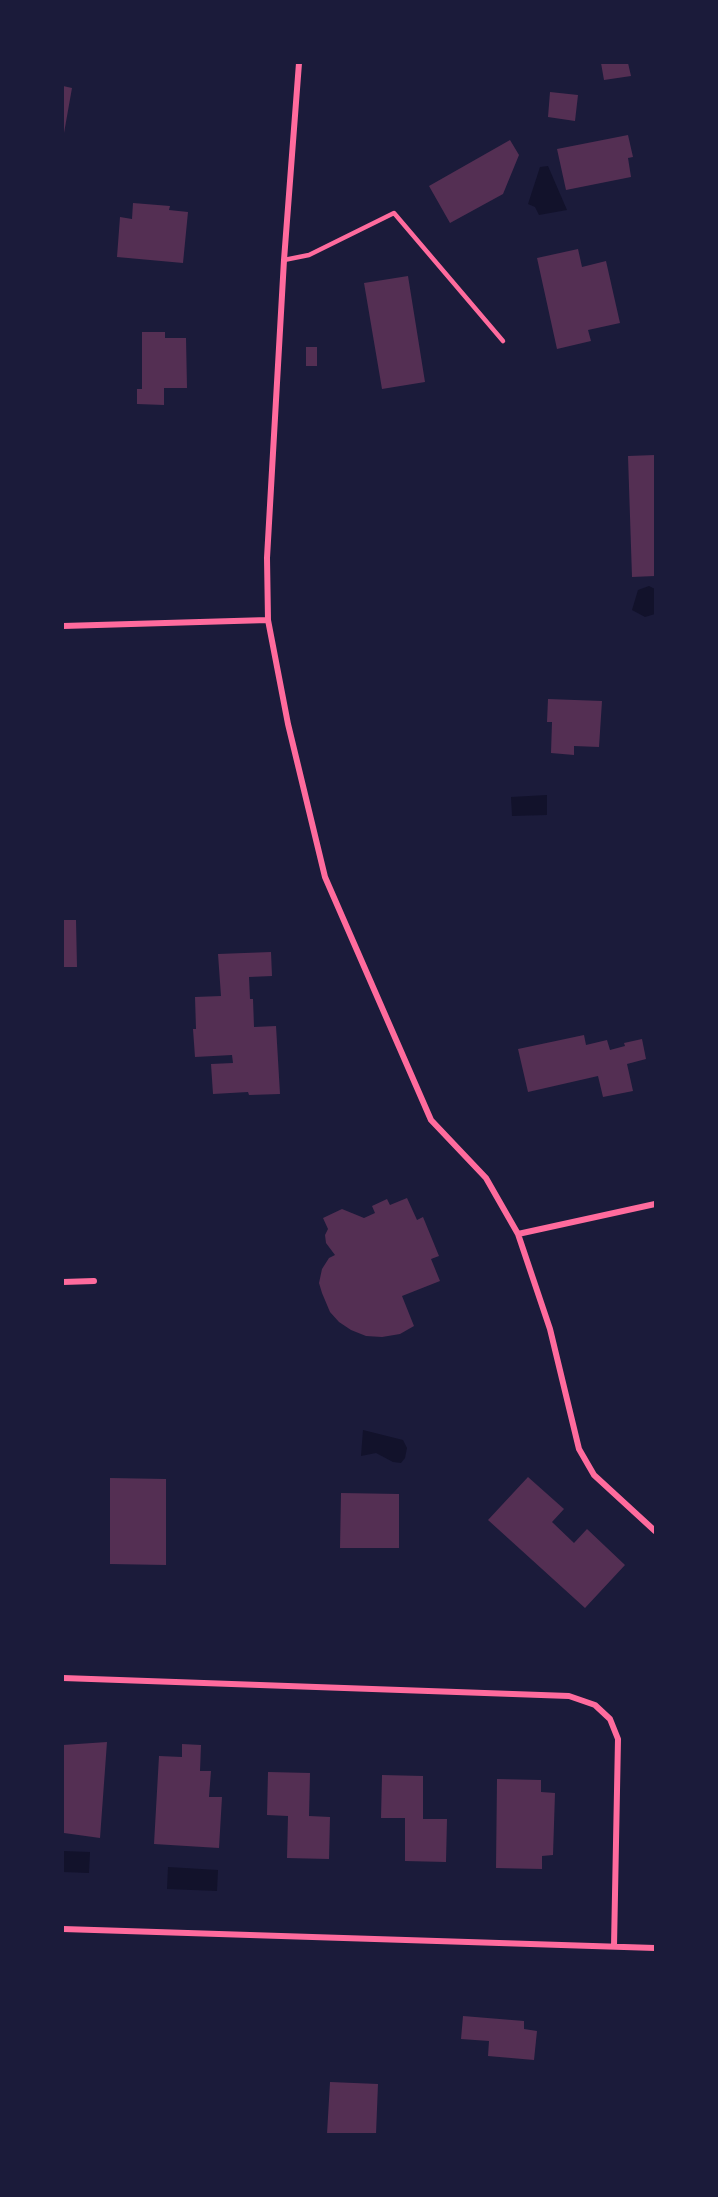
<!DOCTYPE html>
<style>
body{margin:0}
#map{position:relative;width:718px;height:2197px;overflow:hidden;background:#1b1b3a;font-family:Ubuntu,sans-serif}
canvas{display:block}
.frame{position:absolute;inset:0;border:64px solid #1b1b3a;pointer-events:none}
</style>
<div id="map">
<canvas width="718" height="2197"></canvas>
<div class="frame"></div>
</div>
<script>
const ctx = document.querySelector('canvas').getContext('2d');
ctx.lineJoin = 'round';
function paint(path, color) {
  ctx.fillStyle = color;
  ctx.fill(path, 'evenodd');
}
function poly(rows) {
  const path = new Path2D();
  for (const r of rows) {
    path.moveTo(r[0], r[1]);
    for (let i = 2; i < r.length; i += 2) path.lineTo(r[i], r[i + 1]);
  }
  return path;
}
function stroke(path, color, width, dash) {
  ctx.strokeStyle = color;
  ctx.lineWidth = width;
  ctx.lineCap = dash ? 'butt' : 'round';
  ctx.setLineDash(dash || []);
  ctx.stroke(path);
}
paint(poly([
 [548,166,567,210,539,215,535,207,528,204,540,167],
 [649,586,655,589,655,614,645,617,632,610,638,590],
 [547,795,547,815,512,816,511,797],
 [363,1430,403,1440,407,1448,405,1458,401,1463,393,1462,376,1453,361,1456],
 [63,1851,90,1852,89,1873,63,1872],
 [168,1867,218,1870,217,1891,167,1889]
]), '#12122b');
paint(poly([
 [601,63,628,63,631,76,604,80],
 [63,86,72,88,64,133,63,133],
 [550,92,578,95,575,121,548,117],
 [628,135,633,157,628,158,631,177,566,190,557,149],
 [510,140,519,155,503,194,450,223,429,186],
 [133,203,170,206,169,210,188,212,183,263,117,257,120,217,132,219],
 [578,249,582,267,606,261,620,323,588,330,591,341,557,349,537,258],
 [408,276,425,382,382,389,364,283],
 [142,332,165,332,165,338,186,338,187,388,164,388,164,405,137,404,137,389,142,389],
 [306,347,317,347,317,366,306,366],
 [655,455,655,576,632,577,628,456],
 [548,699,602,701,599,747,574,746,574,755,551,753,552,722,547,722],
 [63,920,76,920,77,967,63,967],
 [271,952,272,976,249,977,250,999,253,999,254,1027,276,1026,280,1094,249,1095,248,1092,213,1094,211,1064,233,1063,232,1055,195,1057,193,1029,196,1029,195,997,221,996,218,954],
 [584,1035,586,1045,607,1040,610,1050,625,1046,624,1043,642,1039,646,1059,627,1064,633,1091,603,1097,598,1076,528,1092,518,1049],
 [407,1198,417,1220,423,1217,439,1256,431,1259,440,1281,402,1296,414,1326,400,1334,382,1337,366,1336,351,1330,339,1322,330,1312,322,1293,319,1283,322,1269,329,1258,335,1255,326,1243,325,1235,328,1229,323,1218,342,1209,364,1218,375,1213,372,1206,387,1199,390,1205],
 [528,1477,564,1509,552,1522,574,1543,587,1529,625,1565,585,1608,488,1520],
 [110,1478,166,1479,166,1565,110,1564],
 [341,1493,399,1494,399,1548,340,1548],
 [107,1742,100,1838,64,1833,63,1745],
 [182,1744,201,1745,200,1771,211,1771,209,1797,222,1797,219,1848,154,1844,159,1756,182,1757],
 [268,1772,310,1773,309,1816,330,1817,329,1859,287,1858,288,1816,267,1815],
 [382,1775,423,1776,423,1819,447,1819,446,1862,405,1861,405,1818,381,1818],
 [497,1779,541,1780,541,1792,555,1793,553,1855,542,1856,542,1869,496,1868],
 [463,2016,524,2021,524,2029,537,2031,534,2060,488,2056,489,2041,461,2039],
 [330,2082,378,2084,376,2134,327,2134]
]), '#542f53');
stroke(poly([
 [284,260,309,255,394,213,503,341]
]), '#ff6b9d', 4.5);
stroke(poly([
 [299,63,284,260,267,558,268,620,288,724,325,877,431,1120,486,1178,518,1234,550,1329,579,1449,594,1475,655,1531],
 [63,626,268,620],
 [518,1234,655,1204],
 [63,1282,94,1281],
 [63,1678,569,1696,595,1705,610,1719,618,1739,614,1946],
 [63,1929,655,1948]
]), '#ff6b9d', 6);
</script>
